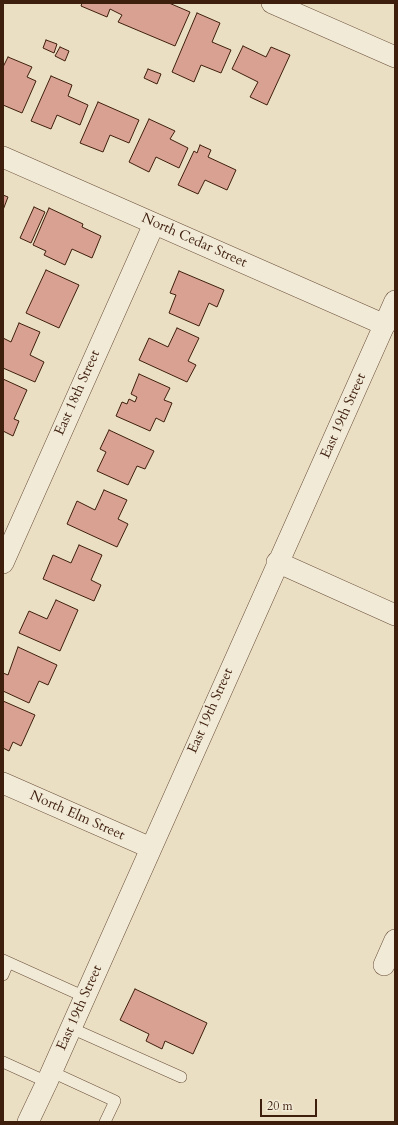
<!DOCTYPE html>
<style>
body{margin:0}
#map{position:relative;width:398px;height:1125px;overflow:hidden;background:#eadfc2;font-family:Cardo,serif}
canvas{display:block}
.frame{position:absolute;inset:0;border:4px solid #3e1e0c;pointer-events:none}
.scale{position:absolute;left:260px;top:1099px;width:57px;height:18px;box-sizing:border-box;border:2px solid #3e1e0c;border-top:0;padding-left:5px;font-size:12px;line-height:14px;white-space:nowrap;color:#3e1e0c;-webkit-text-stroke:3px #f1ead7;paint-order:stroke}
</style>
<div id="map">
<canvas width="398" height="1125"></canvas>
<div class="frame"></div>
<div class="scale">20 m</div>
</div>
<script>
const ctx = document.querySelector('canvas').getContext('2d');
ctx.lineJoin = 'round';
function paint(path, color) {
  ctx.fillStyle = color;
  ctx.fill(path, 'evenodd');
}
function poly(rows) {
  const path = new Path2D();
  for (const r of rows) {
    path.moveTo(r[0], r[1]);
    for (let i = 2; i < r.length; i += 2) path.lineTo(r[i], r[i + 1]);
  }
  return path;
}
function stroke(path, color, width, dash) {
  ctx.strokeStyle = color;
  ctx.lineWidth = width;
  ctx.lineCap = dash ? 'butt' : 'round';
  ctx.setLineDash(dash || []);
  ctx.stroke(path);
}
function write(font, color, halo, rows, align = 'center') {
  ctx.font = font + ' Cardo,serif';
  ctx.lineWidth = 3.5;
  ctx.setLineDash([]);
  ctx.textBaseline = 'middle';
  ctx.strokeStyle = halo;
  ctx.fillStyle = color;
  for (const [text, x, y, turn = 0] of rows) {
    ctx.save();
    ctx.translate(x, y);
    ctx.rotate((+turn || 0) * Math.PI / 180);
    ctx.textAlign = isNaN(turn) ? turn : align;
    if (halo) ctx.strokeText(text, 0, 0);
    ctx.fillText(text, 0, 0);
    ctx.restore();
  }
}
const building = poly([
 [82,3,169,3,190,12,175,46,118,22,122,15,110,9,107,17,81,6,82,3],
 [197,13,220,23,212,42,231,50,221,73,201,65,194,82,172,72,197,13],
 [46,40,57,44,54,53,43,48,46,40],
 [243,46,266,57,271,47,290,55,267,105,250,97,258,82,232,69,243,46],
 [60,47,69,51,65,61,55,56,60,47],
 [8,57,32,67,27,77,36,81,22,113,3,105,3,67,8,57],
 [148,69,161,74,157,84,144,78,148,69],
 [51,76,72,85,68,96,88,105,80,125,57,115,51,129,31,121,51,76],
 [98,102,139,120,129,143,110,135,103,152,80,143,98,102],
 [149,119,175,131,170,139,188,148,179,168,156,157,149,172,129,162,149,119],
 [200,145,211,150,208,157,236,170,227,190,205,180,198,194,178,185,194,151,197,153,200,145],
 [3,195,8,197,3,210,3,195],
 [34,207,45,212,31,243,20,238,34,207],
 [49,208,83,224,82,227,101,236,92,258,72,249,65,265,44,255,46,251,33,245,49,208],
 [46,270,79,285,59,328,26,313,46,270],
 [179,271,224,290,217,307,209,303,199,326,169,313,176,295,170,293,179,271],
 [19,323,40,332,30,355,44,362,35,382,3,368,3,338,11,342,19,323],
 [177,328,199,338,188,361,196,365,187,382,139,360,149,338,168,347,177,328],
 [139,374,170,388,164,400,172,403,164,422,156,418,150,431,116,416,122,402,127,404,129,399,135,402,137,397,131,394,139,374],
 [3,379,27,390,14,419,19,421,13,436,3,431,3,379],
 [109,430,154,451,145,469,137,466,128,485,97,471,106,452,100,449,109,430],
 [104,490,127,500,118,519,128,524,117,547,67,524,77,501,95,510,104,490],
 [79,545,102,555,91,580,101,585,94,601,43,579,53,555,71,563,79,545],
 [56,600,78,610,60,651,19,633,29,611,47,619,56,600],
 [18,647,57,665,48,685,39,681,29,703,3,691,3,673,8,675,18,647],
 [3,701,35,715,21,746,13,742,9,751,3,748,3,701],
 [135,989,207,1023,193,1054,165,1041,162,1049,146,1041,149,1034,120,1020,135,989]
]);
paint(building, '#d9a192');
stroke(building, '#3e1e0c', 1);
const service = poly([
 [3,960,85,997],
 [3,975,8,963],
 [71,1028,181,1077],
 [3,1062,47,1082],
 [52,1072,115,1101,105,1122]
]);
const minor = poly([
 [272,3,395,57],
 [3,157,385,325],
 [277,562,395,615],
 [3,563,154,224],
 [3,783,151,848],
 [384,965,395,940],
 [28,1122,47,1082,395,301]
]);
stroke(service, '#694e3a', 12);
stroke(minor, '#694e3a', 22);
stroke(service, '#f1ead7', 11);
stroke(minor, '#f1ead7', 21);
write('14px', '#3e1e0c', '#f1ead7', [
 ["North Cedar Street",194,241,24],
 ["East 18th Street",78,393,-66],
 ["East 19th Street",344,416,-66],
 ["East 19th Street",211,711,-66],
 ["North Elm Street",77,816,24],
 ["East 19th Street",80,1008,-66]
]);
</script>
